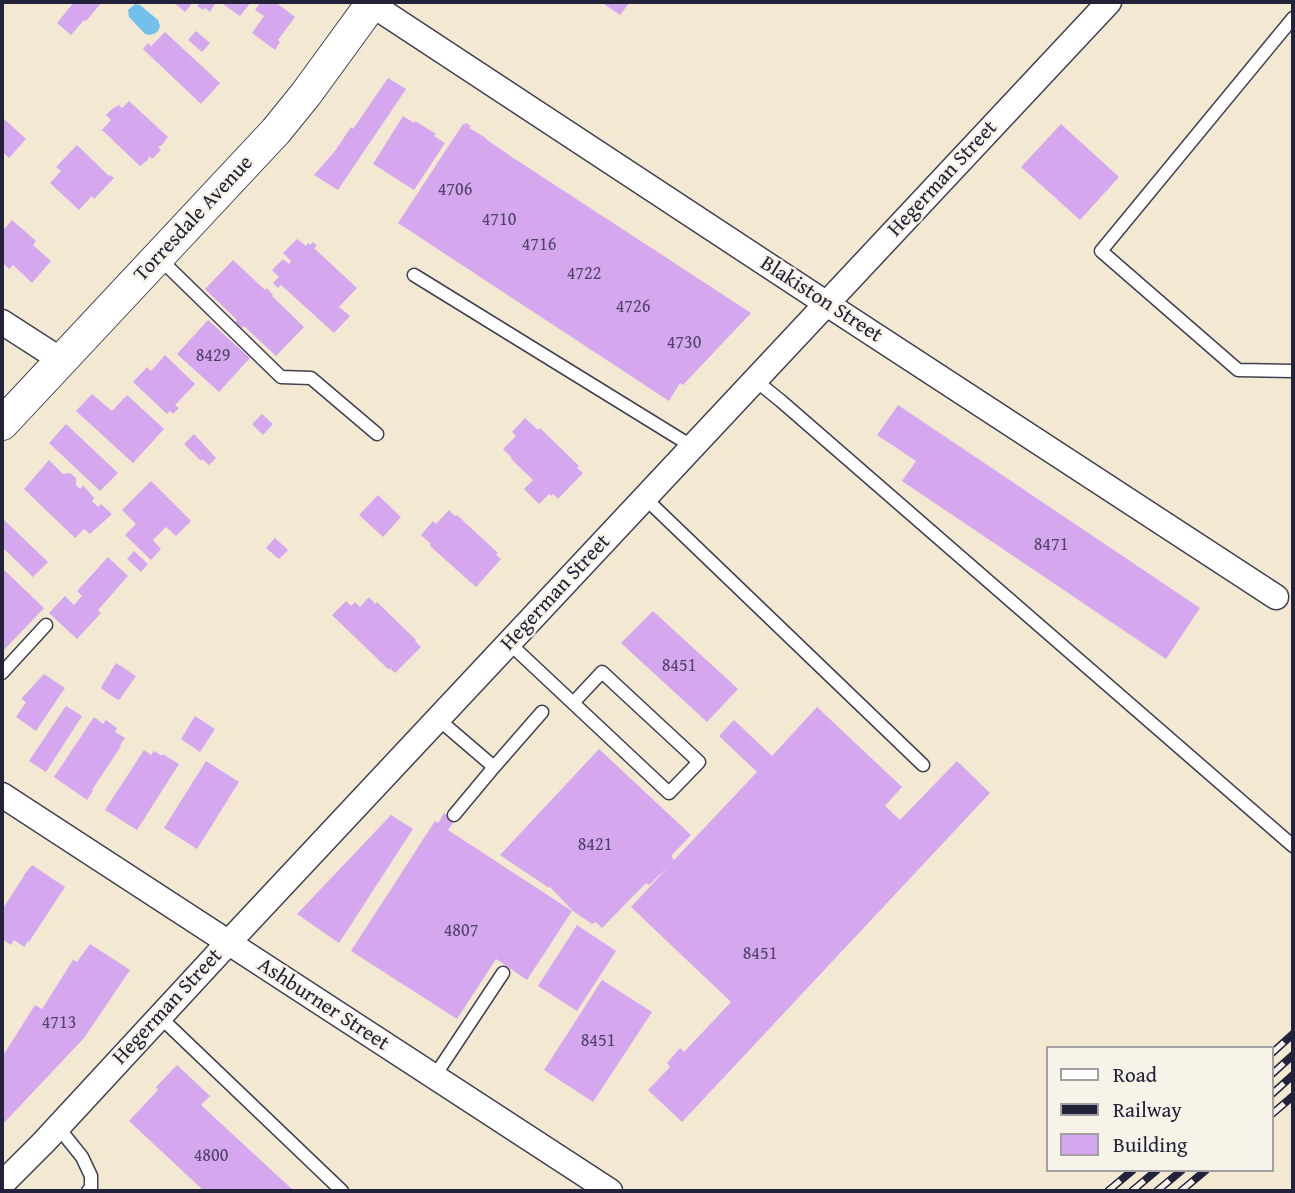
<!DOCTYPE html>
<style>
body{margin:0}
#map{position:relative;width:1295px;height:1193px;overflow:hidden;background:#f3e9d3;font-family:"Gentium Book Plus",serif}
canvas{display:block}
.frame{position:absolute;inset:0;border:4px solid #22223b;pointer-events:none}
.legend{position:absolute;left:1046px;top:1046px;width:228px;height:126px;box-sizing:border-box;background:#f7f3e8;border:2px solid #a29fa3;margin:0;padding:9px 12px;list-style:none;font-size:21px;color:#22223b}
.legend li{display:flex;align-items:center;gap:14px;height:35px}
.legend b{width:35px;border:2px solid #a29fa3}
</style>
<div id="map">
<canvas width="1295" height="1193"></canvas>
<div class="frame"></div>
<ul class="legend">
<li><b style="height:9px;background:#fff"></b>Road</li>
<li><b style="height:9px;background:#22223b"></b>Railway</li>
<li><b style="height:19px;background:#d5a7ee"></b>Building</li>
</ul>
</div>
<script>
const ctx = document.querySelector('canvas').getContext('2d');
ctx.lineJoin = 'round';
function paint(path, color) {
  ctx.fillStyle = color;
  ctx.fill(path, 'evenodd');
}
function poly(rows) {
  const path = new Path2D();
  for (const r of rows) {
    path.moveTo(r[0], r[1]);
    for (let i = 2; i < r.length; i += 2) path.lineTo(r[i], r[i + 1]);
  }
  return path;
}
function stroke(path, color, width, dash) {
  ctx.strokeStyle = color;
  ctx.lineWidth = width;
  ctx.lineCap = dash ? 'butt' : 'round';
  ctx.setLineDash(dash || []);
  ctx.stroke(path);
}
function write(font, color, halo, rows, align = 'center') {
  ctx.font = font + ' "Gentium Book Plus",serif';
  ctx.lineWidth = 5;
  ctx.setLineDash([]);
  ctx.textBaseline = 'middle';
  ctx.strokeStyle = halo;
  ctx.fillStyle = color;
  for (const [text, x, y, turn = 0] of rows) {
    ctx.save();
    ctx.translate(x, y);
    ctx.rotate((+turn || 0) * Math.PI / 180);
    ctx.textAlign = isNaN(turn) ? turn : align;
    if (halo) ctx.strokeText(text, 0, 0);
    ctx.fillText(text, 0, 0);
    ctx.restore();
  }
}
paint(poly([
 [135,4,140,5,158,20,160,26,158,31,154,34,149,35,145,34,129,17,128,10]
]), '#72c0ec');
paint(poly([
 [74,2,102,2,86,21,84,20,71,35,57,23],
 [173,2,187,2,191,5,185,12],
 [195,2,216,2,210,12,205,8,203,10,197,6,199,4],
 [220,2,251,2,240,16],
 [261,2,275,2,295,17,278,40,280,42,275,50,252,33,264,16,255,10],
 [601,2,630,2,620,15],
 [196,31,210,43,202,52,188,40],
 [165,32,220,83,201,104,143,49,148,43,151,46],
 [388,78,406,89,338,190,314,175,335,151,351,127,353,129],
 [129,101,168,137,162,145,158,147,161,150,152,159,149,156,148,160,140,166,102,130,111,120,106,115,112,109,119,105,122,108],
 [403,116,414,123,415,121,436,134,434,136,445,143,414,190,373,164],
 [2,117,26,139,9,158,2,151],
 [466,123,471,126,469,128,486,138,486,139,512,157,751,313,683,385,680,383,669,401,398,223,463,124,464,125],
 [1061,124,1119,177,1080,220,1021,167],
 [77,145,109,176,110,175,114,178,94,199,92,196,79,210,50,183,61,171,56,167],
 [12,220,36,241,33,245,51,261,32,283,13,265,9,269,2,262,2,232],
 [297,239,306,246,308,243,310,245,313,242,317,246,314,248,357,288,339,307,350,316,334,333,281,285,278,288,273,283,279,277,272,270,283,259,289,264,291,261,283,253],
 [233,260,265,290,267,288,273,295,272,296,304,327,276,356,244,326,242,328,235,322,237,320,205,289],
 [208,320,250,358,219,392,177,354],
 [165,355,195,384,175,405,179,408,173,414,170,411,167,414,133,382,147,367,151,371],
 [92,394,112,411,127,395,164,429,133,463,76,411],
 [898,405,1200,608,1166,659,902,481,916,461,877,435],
 [262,414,273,424,263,435,252,424],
 [525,418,538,430,540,428,579,466,577,468,583,473,558,499,553,494,551,496,549,494,539,504,524,489,533,480,511,459,512,458,503,449,516,436,512,432],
 [66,424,118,473,100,491,49,443],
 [194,434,216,458,209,465,202,459,201,461,184,444],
 [49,460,63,474,70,473,76,478,76,485,80,489,83,485,94,498,92,501,98,507,101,504,112,514,90,534,84,529,75,538,24,489],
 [151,481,191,521,176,536,166,527,153,540,161,549,151,560,125,535,136,524,122,510],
 [378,495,401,517,383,537,359,515],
 [449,510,455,516,457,515,498,553,496,555,501,559,476,587,430,546,431,544,421,535,433,521,436,524],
 [2,518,48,562,33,577,2,547],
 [275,538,288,550,279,559,266,548],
 [134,551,148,564,141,572,127,559],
 [108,557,128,576,98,610,101,613,77,639,49,613,65,596,74,605,82,596,77,591],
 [2,568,44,608,2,652],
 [369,597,375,604,377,602,416,640,415,641,421,647,395,673,390,668,389,670,332,615,346,601,351,606,355,602,360,607],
 [653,611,738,689,707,722,621,643],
 [116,663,136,676,120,699,118,700,102,689,101,687],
 [44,674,65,688,36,731,16,717,26,702,21,699],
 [66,706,82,716,46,772,29,761],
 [817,707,902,787,885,806,900,820,957,761,990,793,682,1122,648,1090,670,1067,667,1063,680,1048,684,1052,731,1002,631,907,669,866,649,885,646,883,602,928,596,922,592,924,573,911,549,886,549,888,500,855,599,749,691,835,671,856,674,860,757,772,719,736,734,720,772,756],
 [195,716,215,729,200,752,181,739],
 [94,717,103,724,106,720,117,728,115,732,125,738,120,745,121,746,92,790,93,791,87,800,54,777],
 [144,750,151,755,154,751,162,756,163,754,179,764,137,830,105,810],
 [206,761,239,782,197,849,164,828],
 [444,813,455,820,448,830,572,911,527,980,496,959,457,1019,351,951,435,821,438,823],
 [391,815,413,829,339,943,297,914],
 [32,865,65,887,29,942,28,941,24,947,14,940,11,945,2,939,2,910,24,876,23,876],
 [577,925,616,951,577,1011,538,986],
 [90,944,130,970,84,1038,2,1125,2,1057,35,1005,42,1009,73,960,77,962],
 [602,980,652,1012,593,1102,544,1070],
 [177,1065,210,1096,201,1105,294,1191,204,1191,129,1121,158,1090,156,1087]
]), '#d5a7ee');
const service = poly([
 [1293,18,1101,251,1238,370,1293,371],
 [159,258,281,377,311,378,377,434],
 [414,275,693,447],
 [755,380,781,401,1293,846],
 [645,498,923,765],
 [509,643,573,703,602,672,699,762,669,793,573,703],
 [2,673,46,625],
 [438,719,494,767,542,712],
 [454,815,494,767],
 [160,1017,342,1191],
 [434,1077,503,973],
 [58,1127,82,1157,91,1176,91,1188,88,1191]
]);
const minor = poly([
 [368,2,827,304,1276,597],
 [2,322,61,360],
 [2,795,610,1191],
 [2,1184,44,1142,228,943,1109,2]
]);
const tertiary = poly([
 [2,424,276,131,306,94,373,2]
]);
stroke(service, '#414052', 15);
stroke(minor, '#414052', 27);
stroke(tertiary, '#414052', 34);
stroke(service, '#fff', 12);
stroke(minor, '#fff', 24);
stroke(tertiary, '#fff', 32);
const rail = poly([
 [1272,1053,1293,1034],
 [1272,1074,1293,1055],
 [1272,1094,1293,1075],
 [1272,1114,1293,1096],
 [1108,1191,1133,1170],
 [1132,1191,1157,1170],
 [1157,1191,1182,1170],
 [1181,1191,1206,1170]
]);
stroke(rail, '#22223b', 8);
stroke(rail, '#f7f3e8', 5, [16]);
write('18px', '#4f4368', null, [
 ["4706",455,190],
 ["4710",499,220],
 ["4716",539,245],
 ["4722",584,274],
 ["4726",633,307],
 ["4730",684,343],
 ["8429",213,356],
 ["8471",1051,545],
 ["8451",679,666],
 ["8421",595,845],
 ["4807",461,931],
 ["8451",760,954],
 ["4713",59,1023],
 ["8451",598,1041],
 ["4800",211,1156]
]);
write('21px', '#22223b', '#f7f3e8', [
 ["Hegerman Street",943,179,-47],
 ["Torresdale Avenue",194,219,-47],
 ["Blakiston Street",821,300,33],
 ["Hegerman Street",556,593,-47],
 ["Ashburner Street",323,1005,33],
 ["Hegerman Street",168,1007,-47]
]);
</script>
